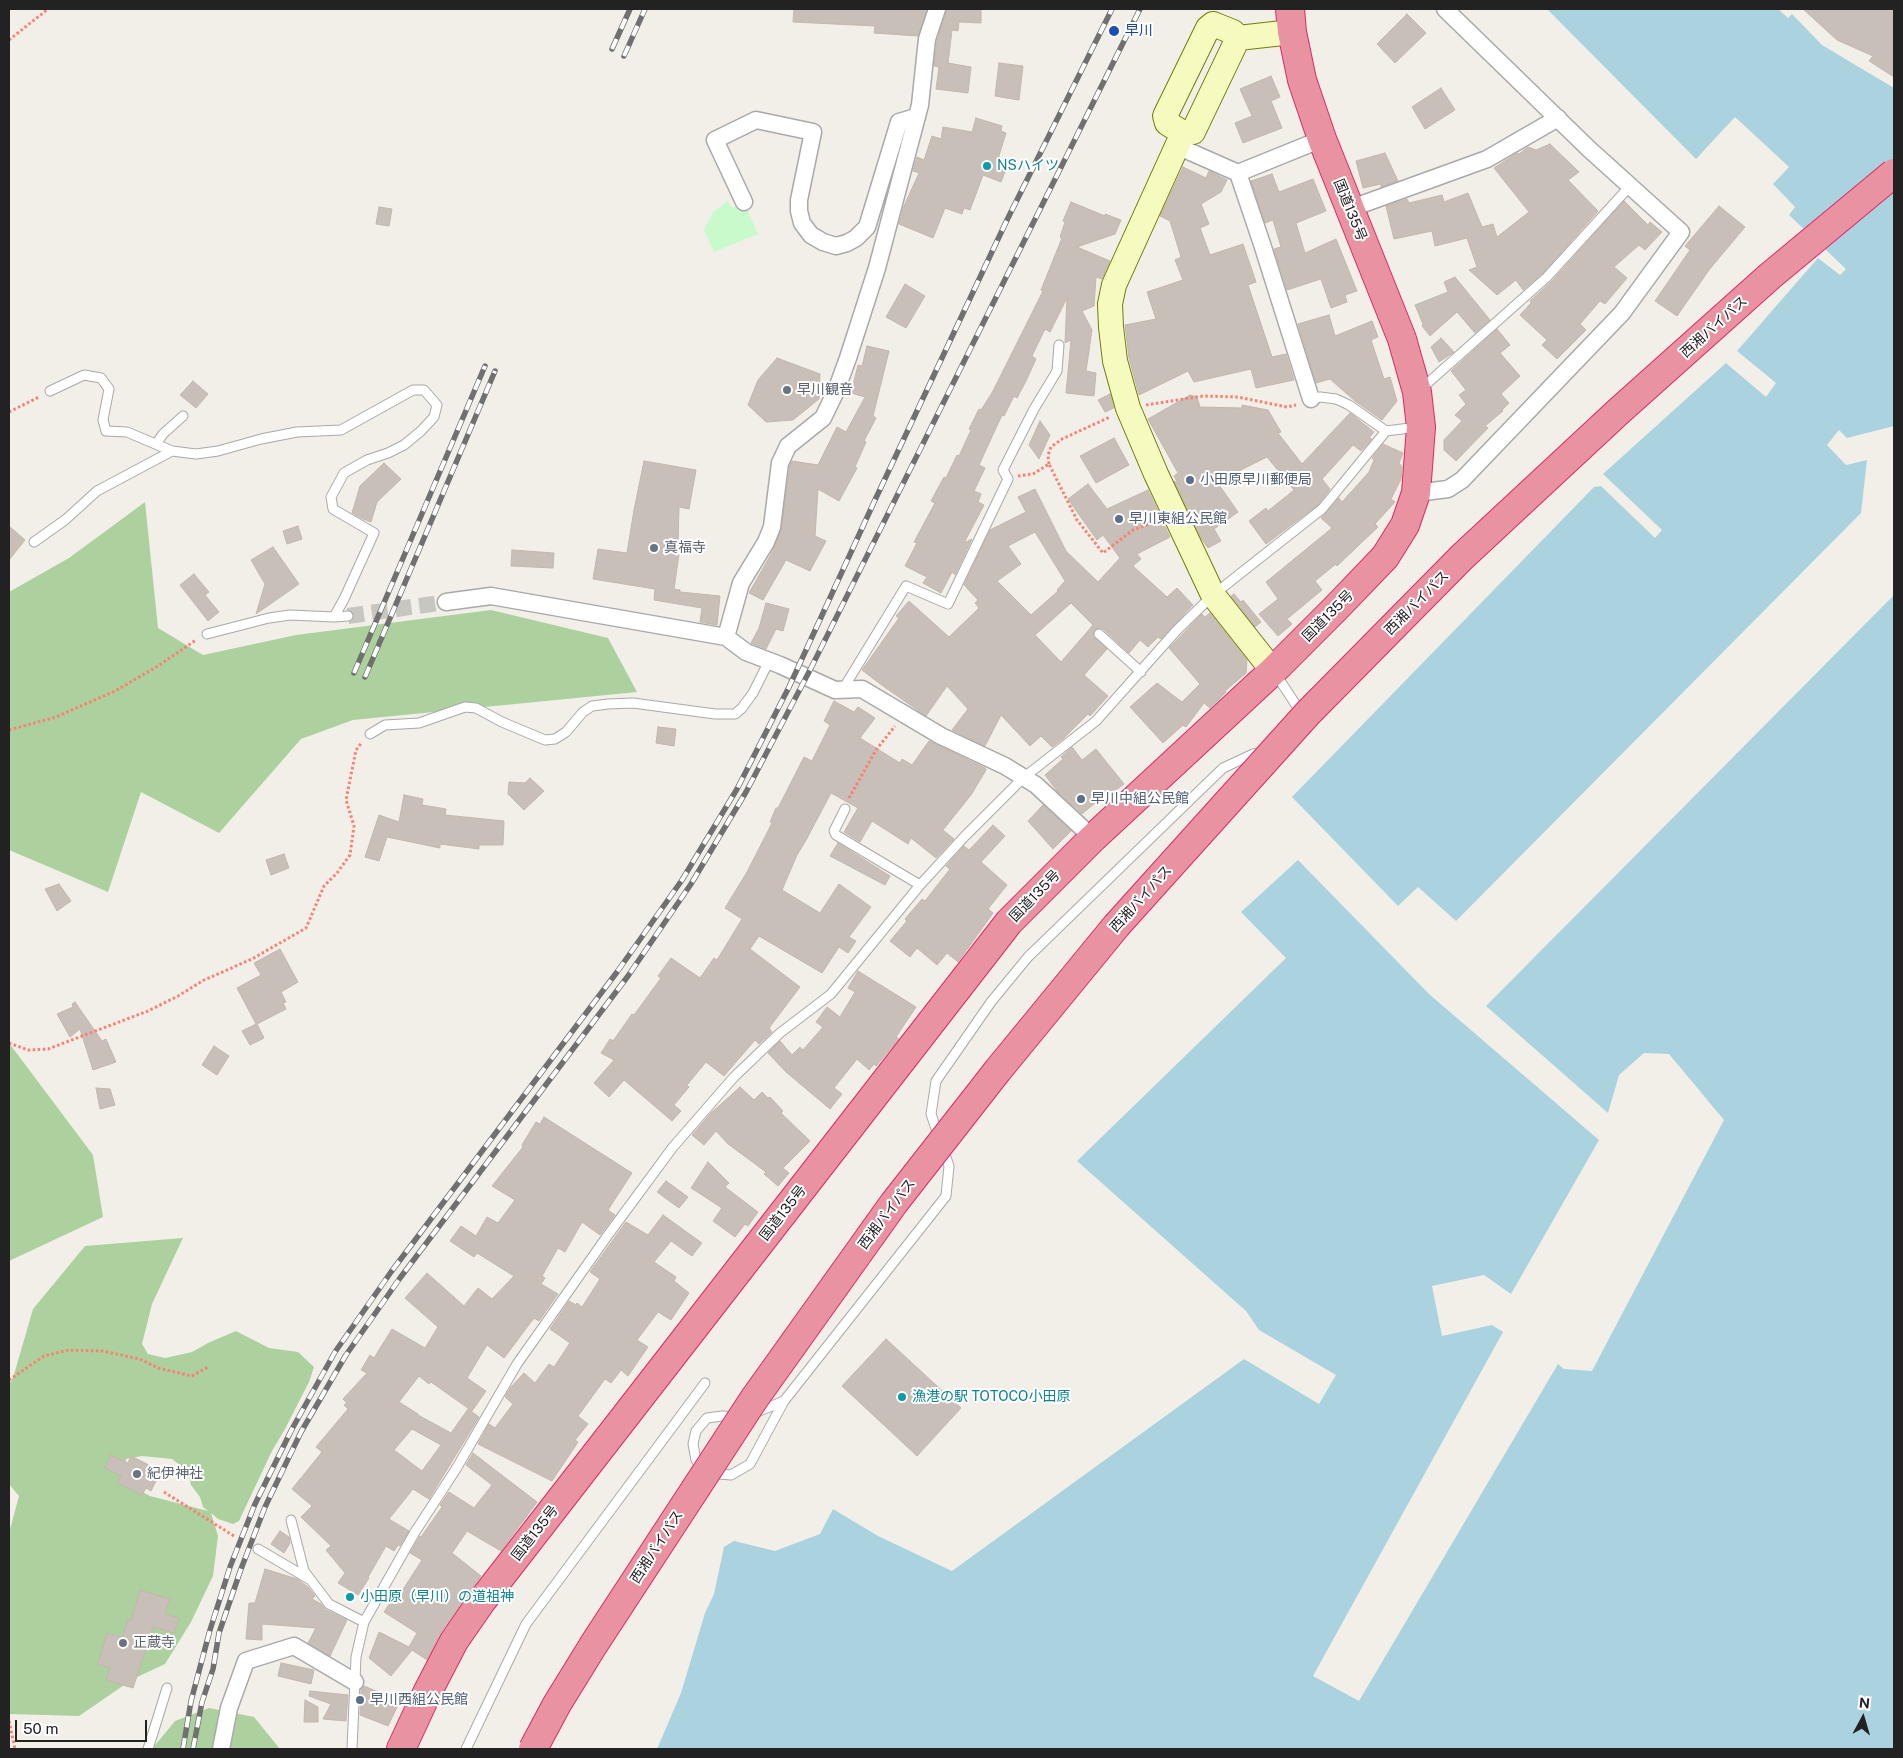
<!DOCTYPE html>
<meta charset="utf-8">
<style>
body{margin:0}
#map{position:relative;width:1903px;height:1758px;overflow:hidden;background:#f2efe9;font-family:"Public Sans",sans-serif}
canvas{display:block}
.frame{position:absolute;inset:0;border:10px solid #222;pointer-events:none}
.north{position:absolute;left:1838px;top:1693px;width:50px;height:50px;-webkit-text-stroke:4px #fff;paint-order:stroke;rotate:6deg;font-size:14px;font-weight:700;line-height:20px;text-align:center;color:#222}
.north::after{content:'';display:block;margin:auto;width:18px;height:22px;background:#222;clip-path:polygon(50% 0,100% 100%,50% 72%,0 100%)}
.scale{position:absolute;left:15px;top:1720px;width:132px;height:22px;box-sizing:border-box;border:2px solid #222;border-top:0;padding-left:6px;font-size:15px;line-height:18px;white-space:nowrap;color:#222;-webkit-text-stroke:4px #fff;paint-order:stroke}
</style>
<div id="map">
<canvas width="1903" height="1758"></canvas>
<div class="frame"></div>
<div class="north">N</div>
<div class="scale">50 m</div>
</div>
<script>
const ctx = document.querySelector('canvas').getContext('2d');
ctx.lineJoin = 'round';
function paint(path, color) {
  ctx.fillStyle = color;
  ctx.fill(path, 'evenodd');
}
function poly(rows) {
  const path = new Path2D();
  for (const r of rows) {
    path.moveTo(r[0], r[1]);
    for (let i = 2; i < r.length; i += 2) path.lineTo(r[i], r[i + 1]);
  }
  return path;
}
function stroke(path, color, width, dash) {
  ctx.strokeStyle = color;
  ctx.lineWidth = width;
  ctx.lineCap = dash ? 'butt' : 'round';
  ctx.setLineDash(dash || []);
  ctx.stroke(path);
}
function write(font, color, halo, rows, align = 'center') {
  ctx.font = font + ' "Public Sans","Noto Sans JP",sans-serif';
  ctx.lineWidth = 4;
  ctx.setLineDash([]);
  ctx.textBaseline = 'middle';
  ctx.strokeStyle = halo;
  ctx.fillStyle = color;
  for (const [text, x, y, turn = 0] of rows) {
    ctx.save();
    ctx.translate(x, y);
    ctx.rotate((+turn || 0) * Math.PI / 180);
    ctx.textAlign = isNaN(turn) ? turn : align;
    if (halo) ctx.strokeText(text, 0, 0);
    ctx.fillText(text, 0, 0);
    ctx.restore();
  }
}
paint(poly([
 [145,502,158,628,203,655,296,635,491,610,608,638,637,692,353,720,301,739,219,833,141,792,108,892,9,850,9,592,69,558],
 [9,1043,93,1155,103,1217,9,1261],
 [183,1238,152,1304,142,1344,148,1354,165,1358,192,1352,208,1343,236,1331,269,1348,298,1352,314,1367,309,1382,285,1429,272,1451,239,1521,233,1524,218,1519,211,1513,218,1536,213,1576,191,1622,165,1664,133,1679,79,1716,9,1714,9,1533,19,1496,9,1484,9,1384,13,1378,33,1309,85,1246],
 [142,1456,172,1459,181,1466,189,1476,191,1485,200,1497,203,1507,208,1511,150,1496,132,1486,124,1474,126,1459],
 [209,1708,254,1717,280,1749,152,1749,175,1721]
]), '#add19e');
paint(poly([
 [728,201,732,208,744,202,758,234,714,252,704,230,713,212]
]), '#c8facc');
paint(poly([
 [1547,9,1778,9,1788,18,1792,14,1822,45,1894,88,1894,426,1847,438,1839,430,1827,445,1846,465,1867,460,1861,513,1456,921,1418,887,1398,906,1292,797,1594,487,1601,486,1655,538,1662,530,1603,474,1726,363,1766,397,1776,383,1737,351,1818,258,1840,275,1846,269,1789,215,1795,207,1773,184,1789,167,1735,117,1696,159],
 [1894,595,1894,1749,657,1749,681,1693,705,1613,714,1594,724,1547,734,1541,775,1551,820,1534,833,1509,878,1536,952,1571,1244,1359,1319,1404,1336,1375,1259,1330,1246,1311,1077,1161,1286,958,1241,912,1298,860,1429,994,1599,1140,1511,1294,1484,1275,1432,1286,1442,1336,1492,1325,1503,1332,1313,1676,1359,1701,1558,1364,1564,1369,1592,1371,1724,1120,1669,1054,1644,1053,1619,1075,1608,1113,1486,1006]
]), '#aad3df');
const building = poly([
 [794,9,927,9,918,36,874,33,875,26,793,22,794,9],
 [947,9,981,9,981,23,959,22,958,31,952,30,948,63,971,67,968,93,936,89,939,67,934,66,937,41,947,9],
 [1803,9,1894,9,1894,77,1869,61,1873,56,1837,40,1803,9],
 [1407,14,1426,33,1395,63,1377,44,1407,14],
 [999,63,1023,66,1019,100,995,96,999,63],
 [1271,76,1280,97,1271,101,1282,128,1243,143,1235,123,1252,116,1240,89,1271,76],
 [1441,88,1455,110,1425,129,1412,107,1441,88],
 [976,118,1002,126,1001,131,1006,133,998,159,1008,164,1001,182,983,175,970,210,964,208,962,214,945,208,933,238,899,224,904,206,919,173,913,171,917,157,924,160,932,136,941,139,943,127,972,132,976,118],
 [1550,144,1579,172,1568,180,1598,211,1543,273,1523,290,1516,280,1497,295,1469,270,1477,267,1467,238,1435,246,1432,231,1394,239,1386,206,1407,199,1409,203,1442,195,1444,202,1468,193,1482,227,1493,224,1497,237,1529,212,1494,168,1517,153,1519,154,1528,147,1536,150,1550,144],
 [1385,153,1398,181,1381,187,1381,184,1363,188,1356,161,1385,153],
 [1183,167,1206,178,1209,171,1227,180,1221,192,1201,204,1209,224,1200,228,1210,255,1243,244,1256,282,1248,285,1272,357,1286,354,1294,380,1256,388,1251,369,1194,382,1188,371,1139,395,1129,358,1125,325,1156,319,1147,292,1183,280,1175,260,1181,257,1170,221,1160,216,1183,167],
 [1272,174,1279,192,1313,179,1326,211,1296,223,1305,253,1336,239,1357,291,1345,295,1347,302,1331,308,1321,279,1287,290,1274,249,1281,247,1273,220,1265,223,1251,181,1272,174],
 [1624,201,1648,225,1650,222,1662,232,1645,250,1639,245,1614,267,1627,278,1605,304,1600,301,1580,324,1586,330,1557,359,1542,345,1547,340,1520,315,1531,303,1530,301,1552,281,1624,201],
 [1071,202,1105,216,1105,214,1121,220,1115,234,1077,247,1110,261,1102,279,1096,277,1094,306,1082,311,1092,330,1086,371,1096,373,1094,396,1066,393,1071,340,1065,343,1067,298,1050,332,1045,329,1032,356,1036,359,1026,381,1017,398,1014,396,1004,416,1002,415,979,465,985,468,974,491,981,494,978,502,984,505,964,543,972,539,955,575,952,572,941,593,923,583,927,577,905,566,917,543,914,542,935,503,931,501,944,477,946,478,957,455,959,456,971,430,969,429,979,409,981,410,993,391,1043,291,1041,290,1062,238,1060,237,1065,222,1063,221,1071,202],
 [1719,206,1745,227,1709,270,1677,316,1655,301,1690,250,1685,246,1719,206],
 [379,207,392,209,389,226,376,224,379,207],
 [1455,277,1490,320,1475,333,1457,312,1430,336,1422,326,1423,324,1415,305,1448,292,1444,282,1455,277],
 [905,284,925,296,906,328,886,317,905,284],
 [1329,315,1335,336,1372,321,1378,337,1371,340,1384,379,1390,377,1397,401,1382,420,1355,401,1330,379,1316,383,1298,324,1329,315],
 [1497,329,1510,345,1500,353,1520,376,1501,394,1509,403,1502,410,1503,411,1485,426,1488,428,1456,461,1444,450,1444,440,1462,421,1455,415,1466,404,1459,395,1466,390,1451,371,1497,329],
 [1441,338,1454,352,1439,362,1431,347,1441,338],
 [867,346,889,351,873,416,876,418,864,441,866,442,855,467,857,468,839,501,818,489,815,536,826,541,810,571,786,560,763,600,749,593,771,554,781,530,790,465,792,461,818,465,837,427,846,432,865,397,851,393,858,365,862,366,867,346],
 [777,358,820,374,819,399,793,420,766,422,748,405,758,380,777,358],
 [193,381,208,394,196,408,180,395,193,381],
 [1110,394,1114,408,1105,412,1098,400,1110,394],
 [1190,395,1197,397,1200,407,1242,408,1242,405,1268,410,1281,432,1278,433,1302,464,1350,413,1374,432,1369,438,1372,439,1361,451,1353,445,1322,479,1330,489,1318,505,1266,544,1249,521,1266,508,1268,511,1294,490,1267,457,1217,482,1238,512,1214,529,1221,541,1208,548,1201,538,1174,481,1178,483,1174,476,1178,473,1148,419,1190,395],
 [1040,421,1050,435,1039,459,1029,445,1040,421],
 [1114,438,1129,465,1096,483,1080,456,1114,438],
 [1383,444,1403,453,1399,463,1402,467,1401,479,1391,499,1395,502,1375,524,1378,527,1337,566,1336,564,1315,581,1322,590,1287,619,1292,624,1278,636,1259,614,1278,599,1266,582,1332,528,1321,518,1339,498,1342,502,1369,472,1374,460,1372,458,1383,444],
 [644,461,696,470,689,509,679,507,678,546,680,547,674,589,680,590,680,592,720,596,717,625,700,622,702,608,654,600,655,589,593,579,598,549,627,553,634,510,644,461],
 [384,463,401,479,377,502,371,522,363,519,352,513,360,486,384,463],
 [1088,484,1107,509,1148,490,1170,537,1137,554,1141,559,1133,566,1167,597,1177,588,1193,605,1161,639,1158,637,1148,647,1140,640,1129,653,1103,629,1100,628,1095,629,1093,636,1107,649,1084,675,1108,696,1090,716,1088,714,1064,738,1052,747,1041,736,1030,746,1001,715,985,746,952,730,968,709,947,686,926,716,883,686,862,670,899,618,896,616,909,601,949,637,979,608,975,603,978,600,964,585,990,530,1026,512,1018,497,1035,489,1066,551,1098,582,1120,558,1103,535,1097,540,1068,499,1088,484],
 [1035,532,1065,581,1057,590,1058,591,1031,615,997,581,1021,564,1008,546,1035,532],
 [1071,603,1093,625,1061,662,1035,635,1071,603],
 [9,526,25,540,9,560,9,526],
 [298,526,302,539,287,544,283,531,298,526],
 [273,547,299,584,256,614,265,584,251,560,273,547],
 [512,550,554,553,553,568,511,566,512,550],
 [194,574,209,592,205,595,219,612,208,621,180,585,194,574],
 [1234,594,1241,602,1243,600,1261,622,1255,627,1231,596,1234,594],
 [766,603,789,609,783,631,776,629,766,649,751,643,759,628,766,603],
 [1210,613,1247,660,1246,673,1225,691,1226,692,1210,708,1204,703,1186,727,1183,725,1163,743,1130,707,1157,683,1182,702,1200,684,1169,648,1202,614,1205,617,1210,613],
 [834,701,854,712,858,707,875,718,860,738,900,763,902,759,912,765,929,741,985,768,986,770,971,795,943,830,954,839,936,858,911,838,908,844,872,821,860,842,844,832,858,808,831,793,805,842,797,855,782,890,820,913,839,884,871,907,849,937,856,941,848,953,839,947,822,973,759,936,750,949,800,987,769,1028,772,1032,759,1044,755,1040,724,1076,706,1062,687,1085,689,1087,674,1105,681,1111,672,1121,624,1080,609,1097,594,1083,614,1060,601,1053,610,1039,613,1041,632,1014,634,1015,661,978,658,976,671,958,700,978,714,958,717,960,742,919,725,908,747,872,772,823,770,822,776,808,778,808,804,757,812,761,830,725,824,721,834,701],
 [658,727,676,729,674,746,656,743,658,727],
 [1072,747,1082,760,1096,749,1124,784,1097,804,1095,803,1082,814,1057,791,1045,775,1063,759,1061,757,1072,747],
 [530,778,544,791,524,810,508,794,509,782,525,783,530,778],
 [404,795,423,799,422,805,446,809,445,815,504,821,503,845,479,845,479,849,440,844,440,848,387,837,379,861,365,857,379,815,399,822,404,795],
 [1043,805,1071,831,1053,849,1028,821,1043,805],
 [993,825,1005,836,981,862,1007,885,988,909,993,913,958,962,947,953,937,965,917,948,910,957,890,941,907,921,905,919,922,899,925,901,950,869,946,866,964,846,969,850,993,825],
 [838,843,890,876,885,885,830,856,838,843],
 [284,854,289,868,271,875,266,860,284,854],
 [59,884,71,901,57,911,45,889,59,884],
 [280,949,298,982,281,992,286,1002,283,1003,286,1009,257,1024,264,1038,250,1045,242,1031,256,1024,237,988,261,975,254,963,280,949],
 [858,971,916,1007,896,1037,899,1039,876,1066,874,1064,869,1070,857,1059,834,1088,842,1094,830,1109,786,1072,768,1053,780,1041,792,1055,800,1047,803,1050,823,1027,816,1022,827,1007,840,1017,855,992,848,988,858,971],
 [75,1002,102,1041,106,1039,116,1062,93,1070,80,1029,70,1037,57,1014,73,1007,72,1004,75,1002],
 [214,1046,229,1056,217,1075,202,1065,214,1046],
 [740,1087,754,1100,762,1092,768,1098,770,1097,783,1111,781,1113,810,1141,783,1168,789,1173,778,1186,764,1174,766,1172,728,1144,716,1131,704,1145,692,1135,711,1113,740,1087],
 [96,1088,110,1089,115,1105,100,1109,96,1088],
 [544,1117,632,1173,608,1210,615,1215,600,1235,582,1222,565,1252,558,1248,542,1276,545,1278,541,1284,558,1294,539,1321,534,1318,504,1358,487,1345,467,1378,486,1391,472,1411,431,1382,429,1384,419,1376,399,1402,418,1414,418,1415,451,1433,468,1409,479,1417,429,1499,413,1489,389,1519,409,1531,400,1546,398,1545,394,1551,386,1546,368,1577,369,1578,358,1595,338,1583,345,1573,326,1550,331,1546,301,1517,312,1506,292,1489,322,1452,316,1447,348,1409,344,1405,347,1403,343,1399,367,1373,361,1370,370,1355,374,1358,392,1329,425,1348,438,1327,405,1298,427,1273,464,1306,478,1288,492,1299,514,1276,477,1253,474,1257,450,1241,461,1226,476,1236,487,1217,498,1223,515,1200,492,1186,523,1147,522,1145,536,1122,540,1124,544,1117],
 [412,1429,441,1445,422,1471,394,1450,412,1429],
 [708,1162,729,1183,725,1187,758,1212,748,1226,745,1224,735,1237,713,1221,722,1208,691,1188,708,1162],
 [666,1181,688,1197,679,1208,657,1192,666,1181],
 [663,1215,702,1243,692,1256,671,1241,654,1262,676,1277,674,1281,689,1293,671,1320,658,1312,637,1340,648,1347,628,1376,621,1370,611,1383,605,1379,578,1416,588,1424,575,1440,578,1442,552,1481,478,1444,489,1424,495,1428,513,1404,505,1397,511,1387,524,1373,535,1383,549,1364,554,1367,570,1343,550,1329,569,1301,576,1305,577,1303,582,1307,600,1279,590,1272,626,1222,648,1235,663,1215],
 [886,1339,961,1408,917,1456,842,1386,886,1339],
 [473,1453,537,1502,501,1551,467,1531,452,1553,481,1576,441,1632,427,1660,412,1650,391,1676,369,1658,379,1632,409,1647,417,1633,384,1612,399,1589,402,1591,422,1560,410,1553,420,1536,421,1537,442,1507,440,1505,449,1492,474,1508,492,1485,466,1465,473,1453],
 [111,1455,128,1463,131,1456,161,1471,151,1491,146,1488,142,1495,117,1483,121,1476,105,1468,111,1455],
 [280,1531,289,1537,290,1543,284,1553,271,1544,280,1531],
 [265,1569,297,1579,308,1587,315,1596,312,1599,321,1604,326,1610,347,1620,330,1656,308,1643,316,1628,262,1624,262,1640,246,1639,249,1603,255,1603,265,1569],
 [140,1590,170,1599,165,1614,179,1618,174,1633,153,1627,133,1688,106,1680,110,1668,98,1664,107,1633,122,1637,128,1619,131,1621,140,1590],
 [281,1663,314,1670,311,1684,278,1676,281,1663],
 [364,1686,400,1701,388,1726,360,1715,361,1690,364,1686],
 [310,1691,348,1695,346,1721,323,1719,331,1704,309,1696,310,1691],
 [305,1700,318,1707,318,1722,304,1722,305,1700]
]);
paint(building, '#c7bfb8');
stroke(building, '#c4b6ab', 1);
stroke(poly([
 [348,616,446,602]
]), '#c8c6c1', 16, [16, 8]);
const lane = poly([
 [1421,389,1547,277,1630,186],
 [50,391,84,375,101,378,109,389,103,420,106,431,127,432,172,451,196,454,218,451,261,439,297,432,341,430,413,390,424,390,437,405,434,417,421,431,404,445,388,453,367,460,344,473,331,497,333,509,374,533,344,599,334,617,348,616],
 [1311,399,1320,397,1336,399,1349,405,1386,431,1418,427],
 [156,444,163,434,183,416],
 [34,542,65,520,97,491,172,451],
 [207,634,269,618,290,615,334,617],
 [1099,634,1141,672],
 [1275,673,1302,714],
 [843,689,906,586,948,604,1008,479,1003,470,1034,409,1057,371,1059,345],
 [370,734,385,725,419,723,465,707,476,708,502,722,545,740,555,739,566,732,583,712,592,706,608,704,633,703,715,714,735,714,742,708,753,693,769,661],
 [845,809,834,831,836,835,920,885],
 [752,1414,784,1401],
 [738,1417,722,1416,707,1418,696,1431,693,1444,696,1460,707,1473,731,1475,750,1464,784,1401,946,1196,949,1166,931,1114,936,1081,991,1002,1028,957,1223,768,1253,754,1264,752],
 [291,1520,304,1571,329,1604,364,1622],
 [258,1549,309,1579],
 [148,1749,167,1688],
 [352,1749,356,1657,364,1622,415,1532,456,1469,517,1364,608,1235,673,1147,734,1077,780,1033,831,994,920,885,965,836,1023,778,1096,721,1177,630,1213,595,1322,509,1386,431],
 [466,1749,526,1624,705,1383]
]);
const street = poly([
 [1177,146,1238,173],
 [744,202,715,140,756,120,813,132,799,200,799,211,802,223,811,235,823,242,836,246,847,243,856,238,867,227,899,122,916,117],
 [1349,209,1487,159,1558,118],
 [1311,399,1262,244,1238,173,1322,139],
 [1416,493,1448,489,1462,480,1622,313,1681,232,1589,149,1445,9],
 [446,602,491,596,726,637,746,652,780,665,835,690,862,689,941,736,1005,766,1036,785,1093,838],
 [726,637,741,583,766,542,772,527,780,463,788,446,823,418,836,391,848,358,877,268,920,105,927,39,937,9],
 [221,1749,229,1708,246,1661,294,1646,355,1682]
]);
const secondary = poly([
 [1213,24,1233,32,1238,38,1193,132,1183,133,1167,123,1165,116,1208,28,1213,24],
 [1238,38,1292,32],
 [1183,133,1114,285,1110,304,1111,327,1115,361,1128,408,1156,474,1213,595,1273,671]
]);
const highway = poly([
 [401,1749,427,1693,454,1641,481,1602,1009,922,1093,838,1273,671,1336,608,1385,557,1405,525,1416,493,1421,427,1417,392,1402,339,1322,139,1302,80,1292,32,1290,9]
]);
stroke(lane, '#a9a9a9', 11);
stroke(street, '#a9a9a9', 19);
stroke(secondary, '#707d05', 26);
stroke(highway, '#dc2a67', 30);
stroke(poly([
 [9,40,48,9],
 [1146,405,1203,396,1238,397,1287,407,1296,405],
 [9,412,39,397],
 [1049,464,1048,455,1051,447,1062,439,1110,417],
 [1018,476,1033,474,1049,464,1077,520,1103,553,1133,530,1157,521],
 [9,730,56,717,115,691,158,666,196,640],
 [849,798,876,750,895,726],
 [9,1043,28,1050,48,1049,148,1011,178,996,204,980,252,959,306,928,324,886,337,873,350,855,354,826,346,800,356,750,362,742],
 [9,1380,44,1356,69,1350,102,1351,140,1359,158,1368,192,1376,208,1367],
 [164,1492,234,1536],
 [9,1721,15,1749]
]), '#fa8072', 3, [2.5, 2.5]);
stroke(lane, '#fff', 9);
stroke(street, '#fff', 16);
stroke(secondary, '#f7fabf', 24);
stroke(highway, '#e892a2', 28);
const rail = poly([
 [612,49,630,9],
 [624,56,645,9],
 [354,673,485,366],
 [365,677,495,371],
 [183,1749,191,1701,210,1630,230,1567,255,1504,292,1429,335,1352,391,1272,617,972,682,880,737,789,789,687,875,500,1007,220,1112,9],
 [193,1749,202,1702,213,1669,219,1633,241,1569,265,1507,301,1432,346,1355,400,1278,628,976,691,884,746,792,810,670,1140,9]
]);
stroke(rail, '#707070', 5.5);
stroke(rail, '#fff', 4, [11]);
const highwayBridge = poly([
 [533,1749,557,1704,594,1644,754,1399,894,1203,998,1070,1117,925,1308,713,1462,557,1619,411,1770,276,1894,173]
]);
stroke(highwayBridge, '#dc2a67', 30, []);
stroke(highwayBridge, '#e892a2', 28);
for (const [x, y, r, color] of [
 [1114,31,6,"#1a4fb4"],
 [987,166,5,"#0f9aa8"],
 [787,390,5,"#6b7280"],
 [1190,480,5,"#5c6f8a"],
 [1119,519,5,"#5c6f8a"],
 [654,548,5,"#6b7280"],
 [1081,799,5,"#5c6f8a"],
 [902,1397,5,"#0f9aa8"],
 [137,1474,5,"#6b7280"],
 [350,1597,5,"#0f9aa8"],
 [123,1643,5,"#6b7280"],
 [360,1700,5,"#5c6f8a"]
]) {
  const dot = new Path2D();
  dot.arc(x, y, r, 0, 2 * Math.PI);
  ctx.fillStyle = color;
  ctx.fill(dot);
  stroke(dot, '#fff', 2);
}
write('14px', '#164399', '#fff', [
 ["早川",1125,31]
], 'left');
write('14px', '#0d838f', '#fff', [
 ["NSハイツ",997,166],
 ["漁港の駅 TOTOCO小田原",912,1397],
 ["小田原（早川）の道祖神",360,1597]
], 'left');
write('14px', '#222', '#fff', [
 ["国道135号",1350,210,68],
 ["西湘バイパス",1714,327,-42],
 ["西湘バイパス",1417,603,-45],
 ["国道135号",1328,616,-45],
 ["国道135号",1035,896,-46],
 ["西湘バイパス",1141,899,-48],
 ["国道135号",783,1213,-52],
 ["西湘バイパス",887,1214,-53],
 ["国道135号",535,1533,-52],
 ["西湘バイパス",657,1547,-57]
]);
write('14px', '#5b616d', '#fff', [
 ["早川観音",797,390],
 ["真福寺",664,548],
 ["紀伊神社",147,1474],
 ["正蔵寺",133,1643]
], 'left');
write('14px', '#4e5e75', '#fff', [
 ["小田原早川郵便局",1200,480],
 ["早川東組公民館",1129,519],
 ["早川中組公民館",1091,799],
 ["早川西組公民館",370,1700]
], 'left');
</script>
